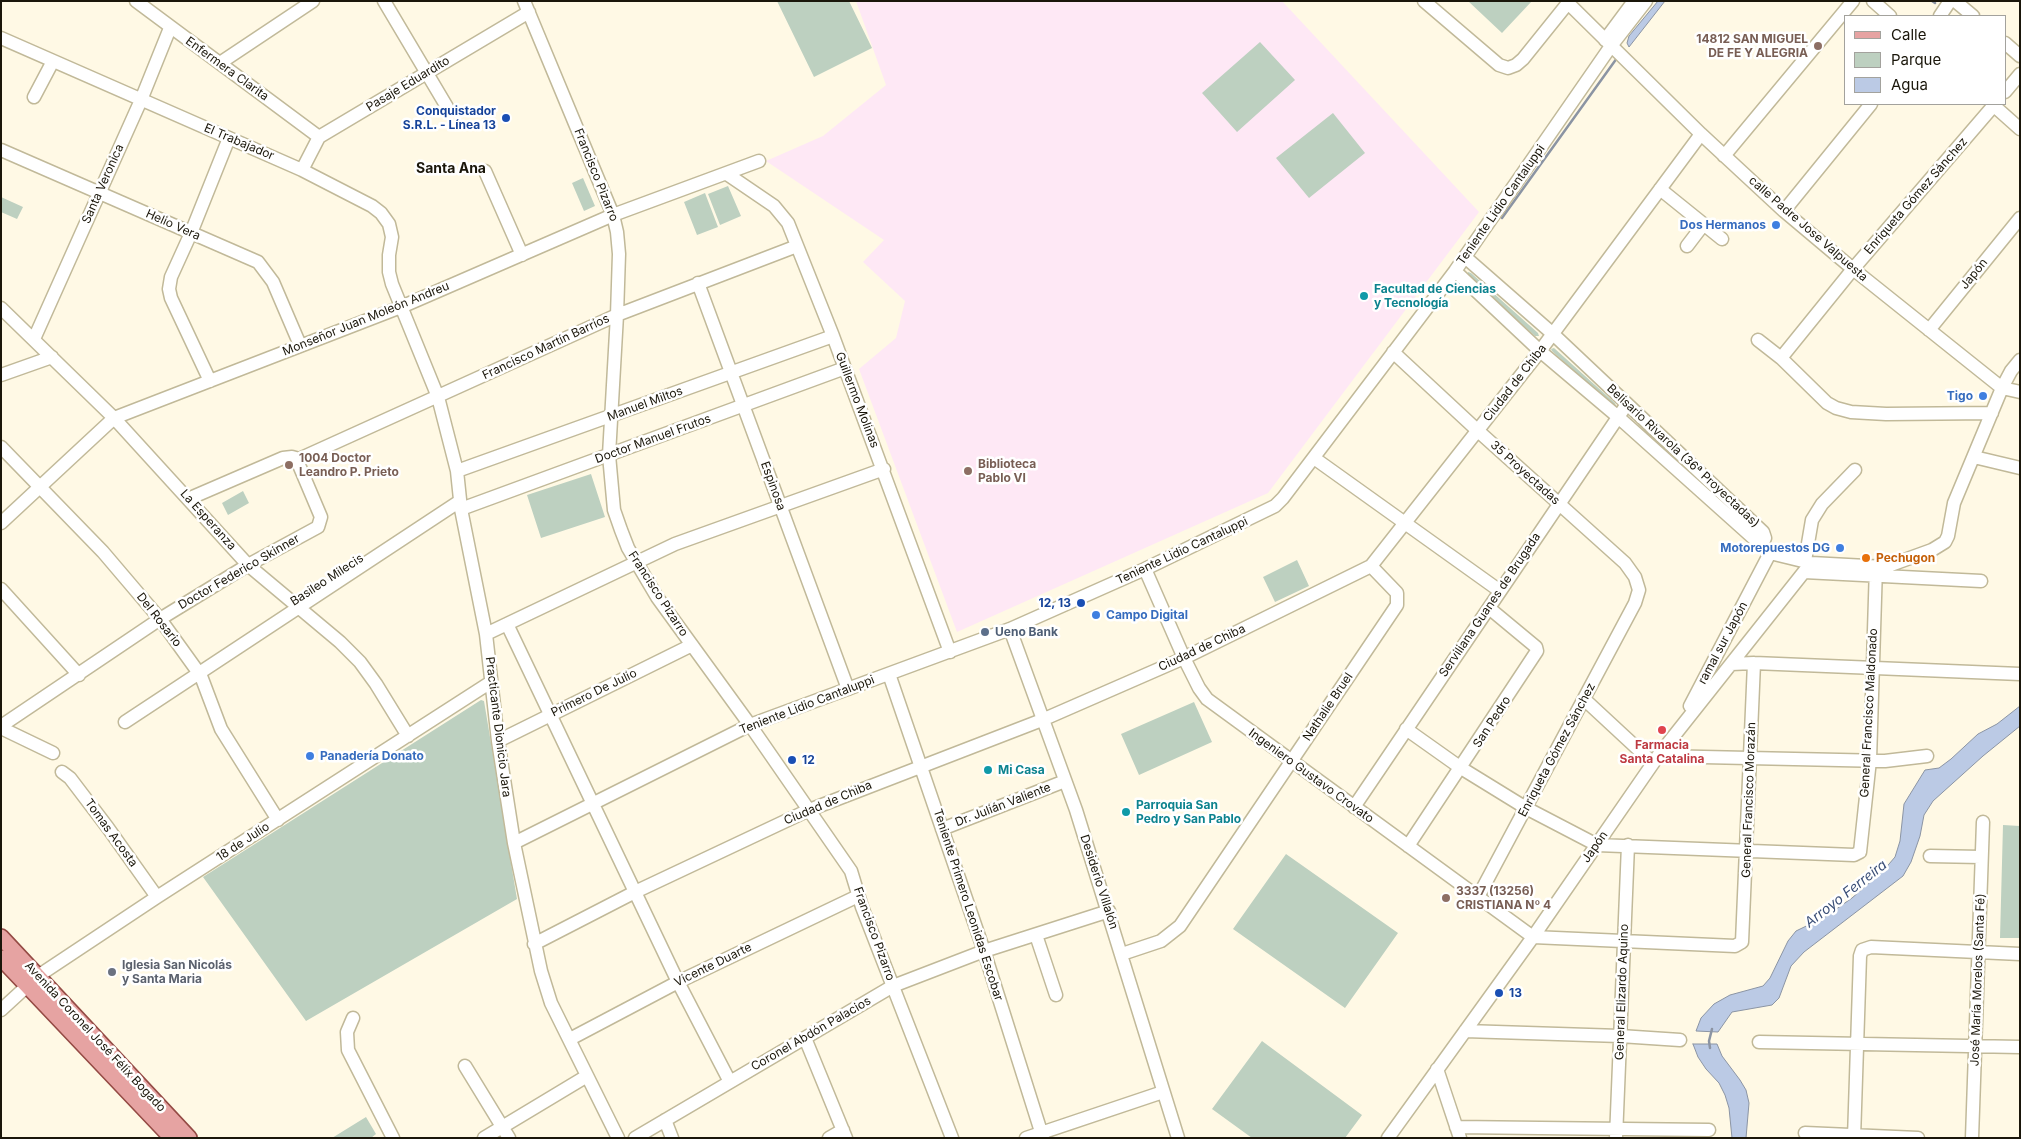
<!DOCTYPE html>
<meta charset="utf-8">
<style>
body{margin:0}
#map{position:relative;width:2021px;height:1139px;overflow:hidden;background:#fff9e5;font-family:Inter,sans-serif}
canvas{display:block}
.frame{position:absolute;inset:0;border:2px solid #1a160a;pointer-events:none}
.legend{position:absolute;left:1844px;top:15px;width:162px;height:90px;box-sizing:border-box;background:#fff;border:1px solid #a3a29d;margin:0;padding:6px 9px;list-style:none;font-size:15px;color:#1a160a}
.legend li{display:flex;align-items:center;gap:10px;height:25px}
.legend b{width:25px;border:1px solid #a3a29d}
</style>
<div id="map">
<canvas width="2021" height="1139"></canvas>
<div class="frame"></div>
<ul class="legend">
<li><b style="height:6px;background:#e6a3a2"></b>Calle</li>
<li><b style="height:14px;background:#bdd0c0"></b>Parque</li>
<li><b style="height:14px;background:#bbcae5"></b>Agua</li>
</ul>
</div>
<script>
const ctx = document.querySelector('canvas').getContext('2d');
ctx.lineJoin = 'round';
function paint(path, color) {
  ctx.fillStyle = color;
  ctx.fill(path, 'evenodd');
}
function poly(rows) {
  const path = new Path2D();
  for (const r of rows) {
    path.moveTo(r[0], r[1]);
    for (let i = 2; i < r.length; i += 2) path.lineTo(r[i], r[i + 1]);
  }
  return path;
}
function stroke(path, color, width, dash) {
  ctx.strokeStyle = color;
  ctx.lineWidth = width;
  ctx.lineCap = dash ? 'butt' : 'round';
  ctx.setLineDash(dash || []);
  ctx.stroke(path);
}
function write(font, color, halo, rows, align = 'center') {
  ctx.font = font + ' Inter,sans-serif';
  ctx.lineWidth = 5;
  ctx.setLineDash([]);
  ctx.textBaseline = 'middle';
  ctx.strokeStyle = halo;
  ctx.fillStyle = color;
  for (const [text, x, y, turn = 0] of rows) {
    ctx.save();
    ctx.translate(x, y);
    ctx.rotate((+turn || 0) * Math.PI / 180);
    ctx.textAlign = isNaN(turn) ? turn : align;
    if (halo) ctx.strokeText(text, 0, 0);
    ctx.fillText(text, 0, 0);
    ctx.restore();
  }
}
paint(poly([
 [856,1,1282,1,1479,212,1268,493,957,632,859,369,896,338,905,301,863,262,884,240,766,161,823,136,886,85]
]), '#fee8f5');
paint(poly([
 [777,1,849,1,872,48,814,77],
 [1468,1,1532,1,1502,33],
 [1260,42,1295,80,1237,132,1202,93],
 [1333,113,1365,153,1309,198,1276,158],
 [583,178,595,206,584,211,572,183],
 [728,186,741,216,720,225,708,194],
 [705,193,718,227,697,235,684,202],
 [1,197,23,207,17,219,1,212],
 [1468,272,1471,273,1538,333,1539,336,1535,336,1468,276],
 [1554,348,1615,403,1616,406,1612,406,1552,351,1551,349],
 [591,474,605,517,541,538,527,495],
 [243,491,249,503,228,515,222,503],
 [1297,560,1309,586,1275,602,1263,577],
 [481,700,484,701,517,899,306,1021,203,877],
 [1194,702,1212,742,1139,775,1121,734],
 [2003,825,2020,826,2020,938,2000,938],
 [1286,854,1398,933,1345,1008,1233,929],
 [1262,1041,1362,1115,1345,1138,1252,1138,1212,1109],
 [366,1117,376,1134,371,1138,332,1138]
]), '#bdd0c0');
const water = poly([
 [1658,1,1665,1,1629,47,1627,43,1629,36,1658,1],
 [2020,706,2020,726,1983,756,1933,801,1924,815,1920,836,1911,862,1903,876,1804,952,1791,966,1779,998,1772,1005,1732,1012,1718,1032,1696,1031,1701,1018,1714,1004,1730,995,1763,986,1770,978,1788,941,1796,931,1825,917,1852,898,1883,871,1895,857,1900,841,1904,804,1925,770,1939,768,1951,759,1978,734,1997,724,2020,706],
 [1693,1044,1717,1044,1722,1056,1740,1080,1746,1090,1749,1103,1746,1138,1732,1138,1729,1108,1725,1095,1719,1083,1706,1069,1698,1057,1693,1044]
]);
paint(water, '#bbcae5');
stroke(water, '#8b94a3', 1);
stroke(poly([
 [1932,1,1935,3],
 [1502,218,1617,58],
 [1710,1048,1709,1041,1712,1029]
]), '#8b94a3', 2.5);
const minor = poly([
 [136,1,319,137],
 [384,1,447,107],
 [524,1,613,215,617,232,619,254,617,315,609,455,614,510,621,530,628,548,657,597,750,725,851,871,862,907,952,1138],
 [1424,1,1499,65,1508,68,1516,65,1523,59,1568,3,1701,134,1784,211,1853,269,2002,388,2020,392],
 [1873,1,1890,16],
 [1955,1,1973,16],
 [1940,16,1950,1],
 [1,38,302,170,372,206,381,213,389,224,392,237,389,255,389,272,392,284,438,397,457,471,461,509,486,634,498,741,514,843,541,971,551,1003,618,1138],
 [1605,40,1634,1],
 [2005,43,2020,56],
 [220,63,313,1],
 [2005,92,2020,74],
 [34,97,53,61],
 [1992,104,2020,129],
 [1,150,258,262,273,282,300,345],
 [1724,156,1853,1],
 [302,170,319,137,529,12],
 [485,171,522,255],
 [727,174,774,206,788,223,833,336,950,652],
 [1660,189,1722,239],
 [1784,211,1871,104],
 [1687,246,1703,225],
 [1465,257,1553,334,1763,532,1765,538,1762,545],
 [1455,271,1540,351,1617,416,1770,553,1811,563,1885,567,1932,550,1945,542,1948,536,1954,503,2002,388,2011,371,2020,360],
 [698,283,848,689],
 [1,308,114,418,248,565,340,642,360,662,376,684,408,736],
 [1929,330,2020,218],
 [34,339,141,100,170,28],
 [1758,340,1781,358,1827,403,1836,408,1851,412,1886,414,1992,413],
 [1393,352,1477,430,1625,563,1635,577,1639,590,1635,603,1478,897],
 [1781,358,1853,269,1995,104],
 [1,375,52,357],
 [210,381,171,298,169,289,171,277,191,233,229,138],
 [1,447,103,552,160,619,201,676,221,729,278,820],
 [1974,457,2020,468],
 [1314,458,1500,591],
 [299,459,617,315,797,246],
 [457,471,833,336],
 [188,499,283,458,292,457,299,459],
 [461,509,845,368],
 [1,523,114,418,401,307,613,215,759,161],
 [1805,561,1812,520,1822,504,1855,470],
 [1145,569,1184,658,1199,688,1207,699,1533,937],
 [1804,572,1981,581],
 [1,589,79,675],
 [507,624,678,982,730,1082],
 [1010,629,1076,810,1178,1138],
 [486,634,675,544,884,469],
 [1731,664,1754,663,2020,674],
 [889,674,984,951,1043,1138],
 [1584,699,1653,763],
 [1690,706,1770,553],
 [125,722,460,501],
 [1,726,160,619,248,565,318,527,321,517,299,465,299,459],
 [1,728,53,753],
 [1406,729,1461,768,1526,808,1597,845,1854,855,1860,852,1870,760,1876,566],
 [498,741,692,645],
 [1658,756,1885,761,1927,756],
 [62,772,70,778,108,828,157,897],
 [1354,807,1627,404],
 [942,829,1065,781],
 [514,843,750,725,1010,629,1145,569,1275,506,1283,498,1455,271,1611,46,1646,1],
 [1408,846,1537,651,1536,647,1489,608],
 [1930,856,1981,857],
 [1036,935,1056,995],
 [1533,937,1735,946,1742,942,1754,663],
 [534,944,635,892,809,810,1042,720,1184,658,1371,566,1540,351,1701,134],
 [1122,954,1161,941,1180,926,1397,605,1397,593,1371,566],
 [1,1010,38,976,157,897,491,682],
 [353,1018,347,1032,348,1050,393,1138],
 [1465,1031,1620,1036,1680,1040],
 [805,1038,846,1138],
 [570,1039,678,982,858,896],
 [1759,1042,2020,1047],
 [465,1066,509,1138],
 [1437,1069,1460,1138],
 [665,1120,672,1138],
 [1456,1127,1709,1130],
 [1805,1133,1918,1138],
 [484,1138,587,1076],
 [635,1138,893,986,984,951,1109,911],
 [829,1138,843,1130],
 [1026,1138,1163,1092],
 [1388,1138,1533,937,1658,756,1811,563],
 [1616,1138,1628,845],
 [1854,1138,1860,956,1862,950,1871,947,2020,954],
 [1972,1138,1983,822]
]);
const major = poly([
 [1,937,189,1138],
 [1,958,172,1138]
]);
stroke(minor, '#c1b999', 15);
stroke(major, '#944a44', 18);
stroke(minor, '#fff', 12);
stroke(major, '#e6a3a2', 15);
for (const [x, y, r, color] of [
 [1818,46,5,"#8d6e63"],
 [506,118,5,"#1a4fb4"],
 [1776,225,5,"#3f7fe0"],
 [1364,296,5,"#0f9aa8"],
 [1983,396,5,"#3f7fe0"],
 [289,465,5,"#8d6e63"],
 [968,471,5,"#8d6e63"],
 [1840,548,5,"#3f7fe0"],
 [1866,558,5,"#e8710a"],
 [1081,603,5,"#1a4fb4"],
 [1096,615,5,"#3f7fe0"],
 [985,632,5,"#5c6f8a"],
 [1662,730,5,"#e0444e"],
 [310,756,5,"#3f7fe0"],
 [792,760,5,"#1a4fb4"],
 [988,770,5,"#0f9aa8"],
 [1126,812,5,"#0f9aa8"],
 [1446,898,5,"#8d6e63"],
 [112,972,5,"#6b7280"],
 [1499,993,5,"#1a4fb4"]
]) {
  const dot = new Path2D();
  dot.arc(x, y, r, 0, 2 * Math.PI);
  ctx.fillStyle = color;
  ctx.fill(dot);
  stroke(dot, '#fff', 2);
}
write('bold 12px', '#785e54', '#fff', [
 ["14812 SAN MIGUEL",1808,39,"right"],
 ["DE FE Y ALEGRIA",1808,53,"right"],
 ["1004 Doctor",299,458],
 ["Leandro P. Prieto",299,472],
 ["Biblioteca",978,464],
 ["Pablo VI",978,478],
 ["3337 (13256)",1456,891],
 ["CRISTIANA Nº 4",1456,905]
], 'left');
write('12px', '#1a160a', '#fff', [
 ["Enfermera Clarita",227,69,36],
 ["Pasaje Eduardito",408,84,-31],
 ["El Trabajador",239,142,23],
 ["Francisco Pizarro",596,175,68],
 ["Santa Veronica",103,184,-66],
 ["Enriqueta Gómez Sánchez",1916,196,-49],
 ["Teniente Lidio Cantaluppi",1501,205,-55],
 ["Helio Vera",173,225,24],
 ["calle Padre Jose Valpuesta",1808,229,41],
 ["Japón",1974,274,-51],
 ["Monseñor Juan Moleón Andreu",366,319,-22],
 ["Francisco Martín Barrios",546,347,-25],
 ["Ciudad de Chiba",1515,383,-52],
 ["Guillermo Molinas",857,400,69],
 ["Manuel Miltos",645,404,-20],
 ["Doctor Manuel Frutos",653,439,-20],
 ["Belisario Rivarola (36ª Proyectadas)",1683,456,43],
 ["35 Proyectadas",1525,473,42],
 ["Espinosa",773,486,70],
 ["La Esperanza",208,520,48],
 ["Teniente Lidio Cantaluppi",1182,551,-25],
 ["Doctor Federico Skinner",239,572,-30],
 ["Basileo Milecis",327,580,-33],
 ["Francisco Pizarro",658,594,57],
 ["Serviliana Guanes de Brugada",1490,605,-56],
 ["Del Rosario",159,620,52],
 ["ramal sur Japón",1723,643,-62],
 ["Ciudad de Chiba",1202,648,-25],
 ["Primero De Julio",594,693,-26],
 ["Teniente Lidio Cantaluppi",807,705,-21],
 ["Nathalie Bruel",1328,707,-56],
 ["General Francisco Maldonado",1869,713,-87],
 ["San Pedro",1492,722,-57],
 ["Practicante Dionicio Jara",498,727,83],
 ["Enriqueta Gómez Sánchez",1557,750,-62],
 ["Ingeniero Gustavo Crovato",1311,776,36],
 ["General Francisco Morazán",1749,800,-88],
 ["Ciudad de Chiba",828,803,-23],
 ["Dr. Julián Valiente",1003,805,-21],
 ["Tomas Acosta",111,833,54],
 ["18 de Julio",243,842,-33],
 ["Japón",1595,847,-55],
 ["Desiderio Villalón",1099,882,72],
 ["Teniente Primero Leonidas Escobar",968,905,72],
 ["Francisco Pizarro",874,934,70],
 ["Vicente Duarte",713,965,-26],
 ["José María Morelos (Santa Fé)",1978,980,-88],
 ["General Elizardo Aquino",1622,992,-88],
 ["Coronel Abdón Palacios",811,1034,-30],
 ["Avenida Coronel José Félix Bogado",95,1037,47]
]);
write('bold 12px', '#164399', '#fff', [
 ["Conquistador",496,111],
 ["S.R.L. - Línea 13",496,125],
 ["12, 13",1071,603],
 ["12",802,760,"left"],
 ["13",1509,993,"left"]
], 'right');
write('bold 12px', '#366cbe', '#fff', [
 ["Dos Hermanos",1766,225],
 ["Tigo",1973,396],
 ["Motorepuestos DG",1830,548],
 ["Campo Digital",1106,615,"left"],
 ["Panadería Donato",320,756,"left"]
], 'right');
write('bold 12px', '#0d838f', '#fff', [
 ["Facultad de Ciencias",1374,289],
 ["y Tecnología",1374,303],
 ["Mi Casa",998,770],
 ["Parroquia San",1136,805],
 ["Pedro y San Pablo",1136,819]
], 'left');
write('bold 12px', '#c56008', '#fff', [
 ["Pechugon",1876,558]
], 'left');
write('bold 12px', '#4e5e75', '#fff', [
 ["Ueno Bank",995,632]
], 'left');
write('bold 12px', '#be3a42', '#fff', [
 ["Farmacia",1662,745],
 ["Santa Catalina",1662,759]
]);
write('bold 12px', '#5b616d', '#fff', [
 ["Iglesia San Nicolás",122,965],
 ["y Santa Maria",122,979]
], 'left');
write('bold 14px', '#1a160a', '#fff', [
 ["Santa Ana",451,169]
]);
write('italic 14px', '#3a4e76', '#fff', [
 ["Arroyo Ferreira",1846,894,-38]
]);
</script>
